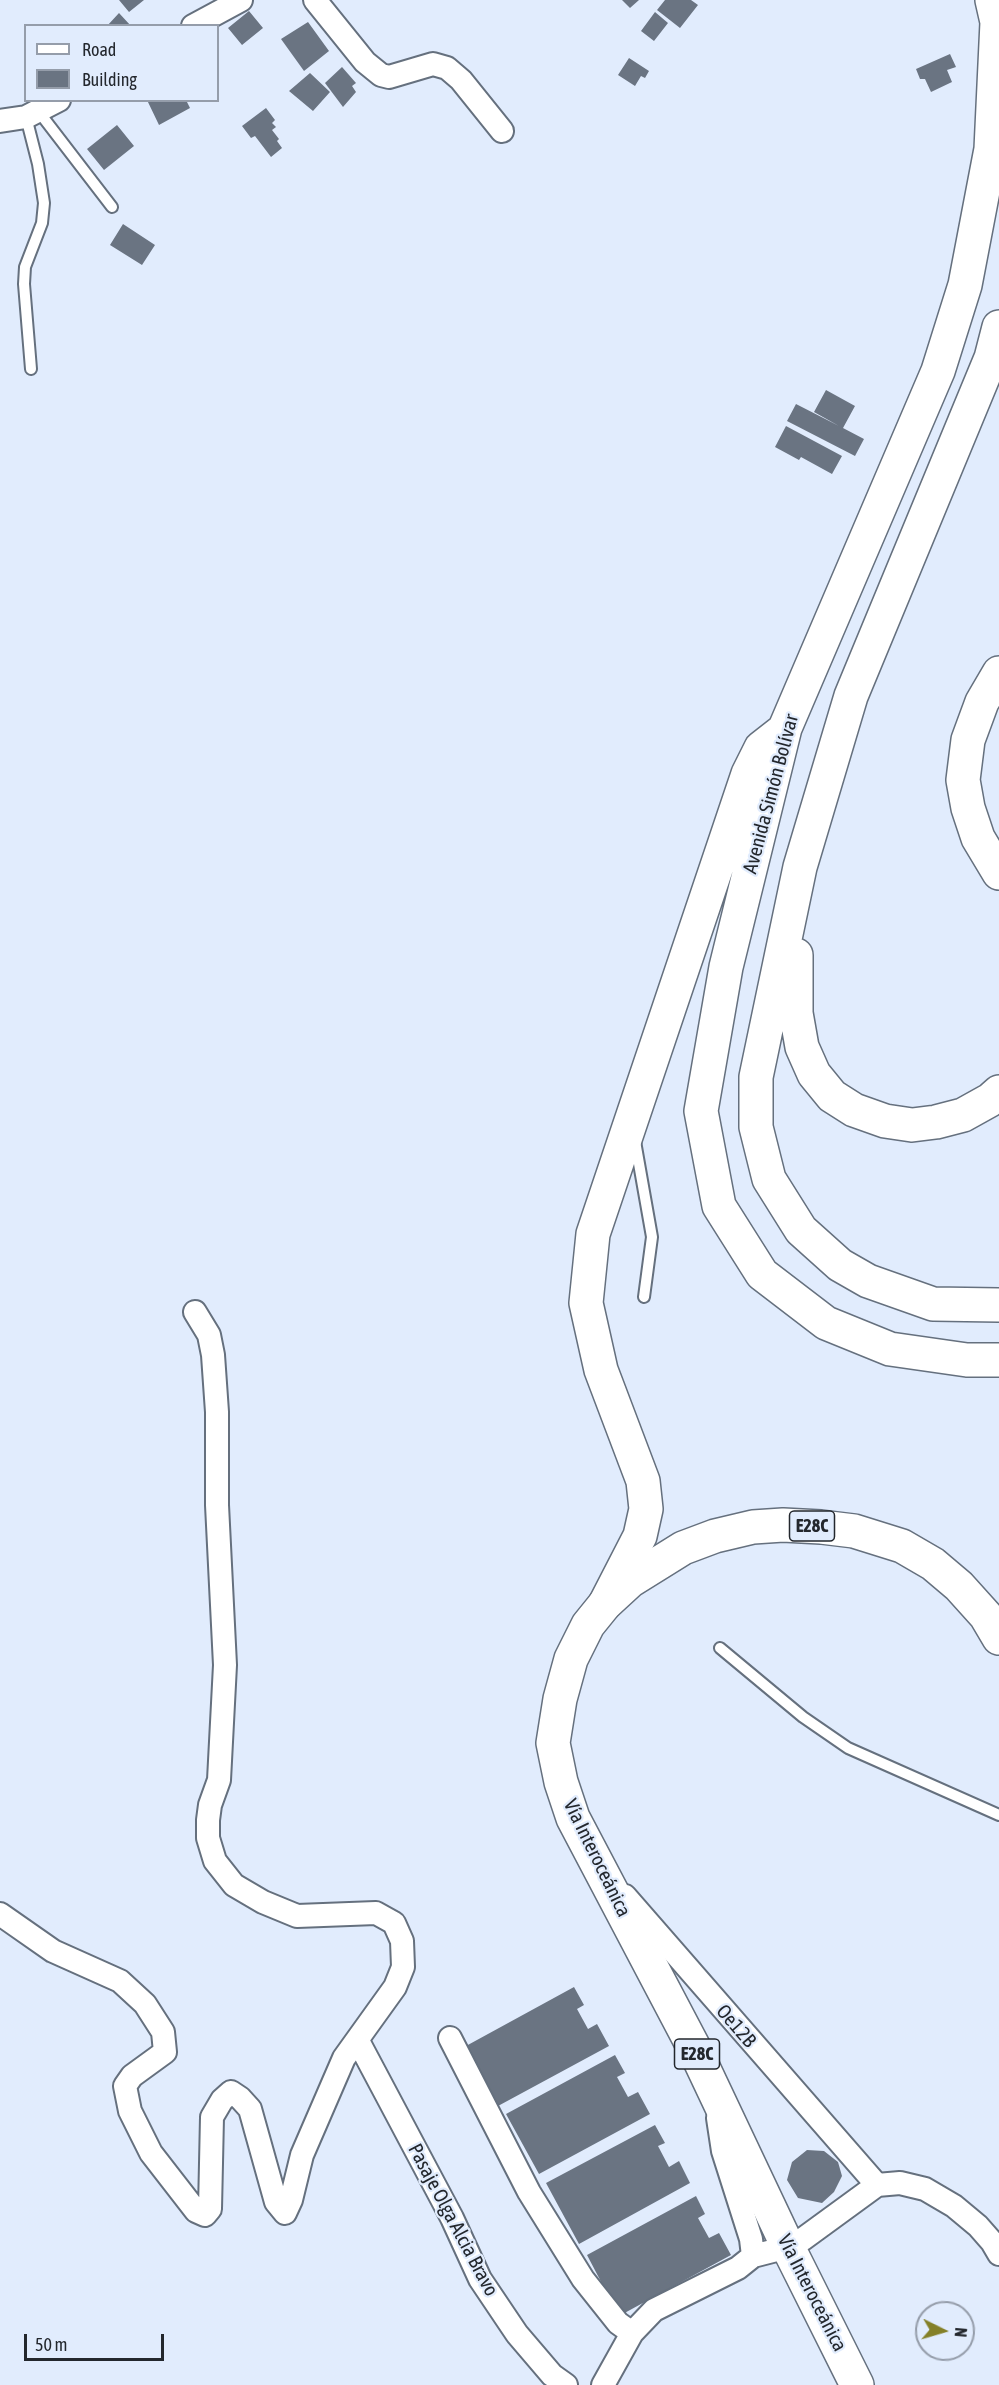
<!DOCTYPE html>
<meta charset="utf-8">
<style>
body{margin:0}
#map{position:relative;width:999px;height:2385px;overflow:hidden;background:#e1ecfd;font-family:"Asap Condensed",sans-serif}
canvas{display:block}
.legend{position:absolute;left:24px;top:24px;width:195px;height:78px;box-sizing:border-box;background:#e1ecfd;border:2px solid #959daa;margin:0;padding:8px 10px;list-style:none;font-size:18px;color:#23272d}
.legend li{display:flex;align-items:center;gap:12px;height:30px}
.legend b{width:30px;border:2px solid #959daa}
.north{position:absolute;left:915px;top:2301px;width:60px;height:60px;box-sizing:border-box;background:#e1ecfd;border:2px solid #959daa;border-radius:50%;rotate:95deg;font-size:16px;font-weight:700;line-height:24px;text-align:center;color:#23272d}
.north::after{content:'';display:block;margin:auto;width:21px;height:27px;background:#848028;clip-path:polygon(50% 0,100% 100%,50% 72%,0 100%)}
.scale{position:absolute;left:24px;top:2334px;width:140px;height:27px;box-sizing:border-box;border:3px solid #23272d;border-top:0;padding-left:8px;font-size:18px;line-height:21px;white-space:nowrap;color:#23272d;-webkit-text-stroke:4px #e1ecfd;paint-order:stroke}
</style>
<div id="map">
<canvas width="999" height="2385"></canvas>
<ul class="legend">
<li><b style="height:8px;background:#fff"></b>Road</li>
<li><b style="height:16px;background:#6a7482"></b>Building</li>
</ul>
<div class="north">N</div>
<div class="scale">50 m</div>
</div>
<script>
const ctx = document.querySelector('canvas').getContext('2d');
ctx.lineJoin = 'round';
function paint(path, color) {
  ctx.fillStyle = color;
  ctx.fill(path, 'evenodd');
}
function poly(rows) {
  const path = new Path2D();
  for (const r of rows) {
    path.moveTo(r[0], r[1]);
    for (let i = 2; i < r.length; i += 2) path.lineTo(r[i], r[i + 1]);
  }
  return path;
}
function stroke(path, color, width, dash) {
  ctx.strokeStyle = color;
  ctx.lineWidth = width;
  ctx.lineCap = dash ? 'butt' : 'round';
  ctx.setLineDash(dash || []);
  ctx.stroke(path);
}
function write(font, color, halo, rows, align = 'center') {
  ctx.font = font + ' "Asap Condensed",sans-serif';
  ctx.lineWidth = 4.5;
  ctx.setLineDash([]);
  ctx.textBaseline = 'middle';
  ctx.strokeStyle = halo;
  ctx.fillStyle = color;
  for (const [text, x, y, turn = 0] of rows) {
    ctx.save();
    ctx.translate(x, y);
    ctx.rotate((+turn || 0) * Math.PI / 180);
    ctx.textAlign = isNaN(turn) ? turn : align;
    if (halo) ctx.strokeText(text, 0, 0);
    ctx.fillText(text, 0, 0);
    ctx.restore();
  }
}
paint(poly([
 [119,0,144,0,129,12],
 [622,0,639,0,630,8],
 [665,0,691,0,698,5,680,28,657,10],
 [249,11,263,28,242,45,228,28],
 [655,12,668,23,654,41,641,31],
 [119,13,131,26,107,26],
 [308,22,329,51,304,71,281,39],
 [950,54,956,67,947,70,952,82,931,92,925,79,920,79,916,69],
 [629,58,649,71,645,78,641,76,635,86,618,75],
 [342,67,356,83,352,86,356,92,343,107,325,83],
 [310,73,330,92,313,111,289,91],
 [147,100,186,100,190,108,159,125],
 [266,108,275,120,272,123,276,127,272,130,279,139,277,141,282,148,271,157,255,136,251,138,242,126],
 [117,125,134,146,104,170,87,149],
 [123,224,155,245,142,265,110,245],
 [826,390,855,406,843,428,864,439,855,456,787,421,796,404,839,426,814,412],
 [786,426,842,456,832,474,801,457,799,460,775,447],
 [574,1987,584,2005,577,2009,588,2029,597,2024,609,2046,498,2106,466,2046],
 [615,2055,625,2073,617,2077,628,2097,638,2092,650,2114,539,2174,506,2114],
 [655,2125,665,2143,658,2146,669,2167,679,2161,690,2183,579,2244,546,2183],
 [807,2150,824,2151,838,2162,842,2176,834,2192,822,2203,798,2198,787,2180,792,2162],
 [696,2196,705,2214,698,2218,709,2238,719,2233,731,2255,619,2316,587,2255]
]), '#6a7482');
const lane = poly([
 [39,112,112,207],
 [26,117,38,164,44,203,42,223,25,267,24,284,31,369],
 [635,1141,652,1237,644,1297],
 [720,1648,803,1717,848,1748,999,1815]
]);
const street = poly([
 [315,0,365,62,381,75,389,77,433,64,447,68,461,80,502,131],
 [193,26,241,0],
 [0,121,26,117,59,100],
 [625,1896,877,2185],
 [0,1914,53,1951,120,1981,145,2004,163,2032,165,2052,132,2076,125,2086,130,2111,151,2153,196,2211,205,2215,210,2209,212,2117,222,2100,231,2092,240,2098,250,2109,276,2202,285,2213,291,2200,302,2155,344,2058,395,1987,403,1967,402,1941,394,1923,376,1913,297,1916,263,1902,234,1885,215,1861,208,1838,208,1820,210,1805,219,1780,225,1665,217,1505,217,1412,213,1355,209,1335,195,1312],
 [450,2038,529,2192,583,2279,618,2323,632,2333],
 [358,2041,452,2218,480,2279,517,2334,552,2375,566,2385],
 [718,2118,723,2151,751,2239,753,2256],
 [877,2185,900,2183,925,2189,954,2206,978,2226,992,2242,999,2254],
 [603,2385,632,2333,654,2310,738,2268,753,2256,788,2247,803,2239,877,2185]
]);
const primary = poly([
 [857,2385,788,2247,693,2046,573,1818,561,1782,553,1743,560,1699,571,1659,588,1625,605,1604,630,1581,683,1548,715,1536,753,1527,783,1525,821,1527,854,1531,902,1546,933,1564,959,1586,986,1616,999,1638]
]);
const highway = poly([
 [992,0,997,22,991,149,965,285,938,371,785,728,726,967,701,1111,719,1206,762,1274,826,1323,890,1349,967,1360,999,1360],
 [999,327,991,358,851,696,800,867,756,1077,756,1127,769,1179,801,1230,840,1265,868,1281,933,1304,999,1305],
 [999,673,982,702,968,740,963,780,968,808,978,838,999,873],
 [796,955,796,1013,802,1047,814,1074,832,1096,854,1110,885,1121,912,1125,936,1122,963,1115,990,1100,999,1092],
 [605,1604,640,1536,646,1509,643,1481,601,1370,586,1303,593,1234,748,774,761,748,784,730]
]);
stroke(lane, '#65707e', 14);
stroke(street, '#65707e', 26);
stroke(primary, '#65707e', 36);
stroke(highway, '#65707e', 36);
stroke(lane, '#fff', 10);
stroke(street, '#fff', 22);
stroke(primary, '#fff', 33);
stroke(highway, '#fff', 33);
for (const [x, y, w] of [
 [812,1526,45],
 [697,2054,45]
]) {
  const box = new Path2D();
  box.roundRect(x - w / 2, y - 15, w, 30, 4.5);
  ctx.fillStyle = '#e1ecfd';
  ctx.fill(box);
  stroke(box, '#23272d', 1.5);
}
write('bold 18px', '#23272d', null, [
 ["E28C",812,1526],
 ["E28C",697,2054]
]);
write('20px', '#23272d', '#e1ecfd', [
 ["Avenida Simón Bolívar",771,794,-75],
 ["Vía Interoceánica",597,1858,64],
 ["Oe12B",736,2026,49],
 ["Pasaje Olga Alcia Bravo",453,2220,62],
 ["Vía Interoceánica",812,2293,63]
]);
</script>
